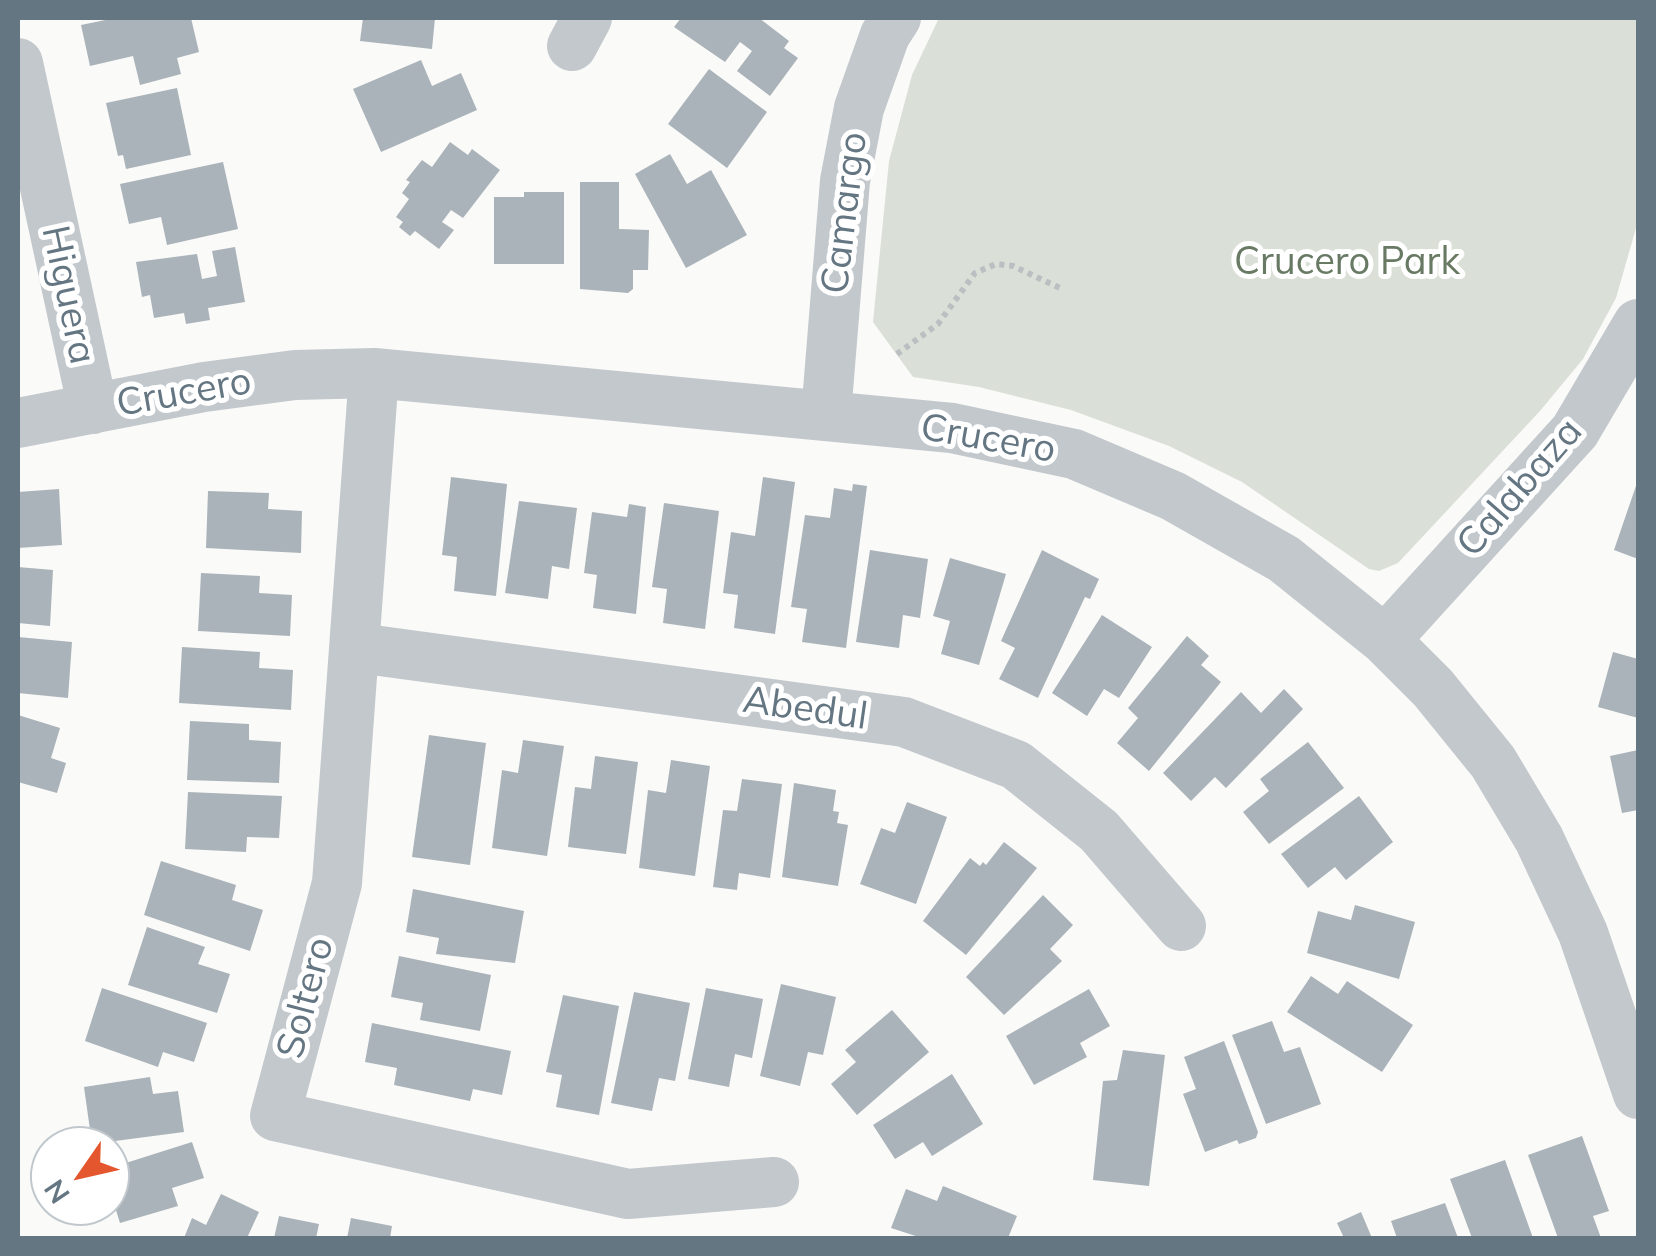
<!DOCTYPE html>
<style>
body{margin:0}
#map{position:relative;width:1656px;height:1256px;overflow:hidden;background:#fafaf8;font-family:Mulish,sans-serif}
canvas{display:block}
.frame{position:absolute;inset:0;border:20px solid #657683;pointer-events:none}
.north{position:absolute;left:30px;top:1126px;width:100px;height:100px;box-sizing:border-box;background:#fff;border:2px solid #c1c8cd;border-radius:50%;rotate:236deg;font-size:28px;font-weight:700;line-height:40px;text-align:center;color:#657683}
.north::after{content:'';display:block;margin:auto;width:35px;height:45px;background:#e4572e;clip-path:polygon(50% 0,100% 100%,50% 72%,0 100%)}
</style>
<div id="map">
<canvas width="1656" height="1256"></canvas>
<div class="frame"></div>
<div class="north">N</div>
</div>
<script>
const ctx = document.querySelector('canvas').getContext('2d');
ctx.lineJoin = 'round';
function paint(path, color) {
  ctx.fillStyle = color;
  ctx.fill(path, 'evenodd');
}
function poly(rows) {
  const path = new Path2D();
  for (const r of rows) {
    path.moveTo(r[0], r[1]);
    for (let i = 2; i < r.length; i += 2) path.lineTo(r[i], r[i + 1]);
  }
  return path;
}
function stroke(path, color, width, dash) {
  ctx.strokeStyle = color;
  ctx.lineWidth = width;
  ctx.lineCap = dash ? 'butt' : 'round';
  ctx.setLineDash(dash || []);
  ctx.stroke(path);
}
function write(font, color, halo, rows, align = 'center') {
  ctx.font = font + ' Mulish,sans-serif';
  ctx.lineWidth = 10;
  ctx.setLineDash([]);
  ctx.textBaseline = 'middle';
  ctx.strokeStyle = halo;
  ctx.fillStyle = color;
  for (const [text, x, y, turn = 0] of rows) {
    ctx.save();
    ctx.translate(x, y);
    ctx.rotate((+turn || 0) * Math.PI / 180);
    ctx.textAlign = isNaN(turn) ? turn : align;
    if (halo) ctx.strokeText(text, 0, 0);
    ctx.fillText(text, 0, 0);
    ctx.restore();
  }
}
paint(poly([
 [939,18,1638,18,1638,221,1616,298,1583,359,1540,411,1398,563,1379,571,1369,569,1242,482,1169,446,1071,410,979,387,913,377,873,322,889,161,912,75]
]), '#dadfd7');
paint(poly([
 [115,18,191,18,199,52,177,58,181,74,140,85,133,56,90,66,81,25],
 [363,18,435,18,432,49,360,41],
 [681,18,759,18,789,41,784,48,798,58,770,96,737,71,752,51,740,42,725,62,674,27],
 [421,60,432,86,461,73,477,110,381,152,353,89],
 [709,69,767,112,727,168,668,124],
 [177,88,191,155,126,169,123,155,118,156,106,103],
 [450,142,468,155,472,149,500,170,463,218,451,210,442,222,454,230,439,249,415,231,410,236,399,227,403,222,396,217,409,199,402,193,410,182,406,180,422,160,432,167],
 [670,154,687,184,711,170,747,235,686,268,635,174],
 [223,162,238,229,167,245,161,217,129,224,120,184],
 [580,182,619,182,619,229,649,230,648,270,633,270,633,289,628,293,580,289],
 [524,192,564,192,564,264,494,264,494,197,524,197],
 [235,247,245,302,208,308,210,320,186,324,184,313,154,318,150,295,142,297,136,262,197,254,202,279,217,276,212,251],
 [451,477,507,484,496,596,454,591,457,557,442,555],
 [763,477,795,482,775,634,734,628,738,595,723,593,731,532,755,536],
 [1638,480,1638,559,1614,550],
 [853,484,867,486,846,648,802,642,807,609,791,607,805,515,830,518,834,488,852,491],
 [59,489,62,545,18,548,18,492],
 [208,491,269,493,268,509,302,511,301,553,206,548],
 [519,501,577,508,569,569,552,566,548,599,505,593],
 [664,503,719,511,705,629,663,623,667,589,652,587],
 [629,504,646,507,636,614,593,608,597,575,584,573,592,512,627,517],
 [870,550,928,559,920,618,903,615,899,648,856,642],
 [1042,550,1099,579,1090,599,1085,597,1038,698,999,679,1015,648,1001,641],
 [950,558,1006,574,979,665,941,654,950,621,933,616],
 [18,567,53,570,50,626,18,623],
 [201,573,260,576,259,593,292,595,290,636,198,631],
 [1102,615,1152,647,1119,698,1104,689,1087,716,1052,693],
 [1187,636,1209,656,1201,665,1221,682,1149,771,1117,743,1138,718,1128,708],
 [18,637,72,642,68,698,18,693],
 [182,647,260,652,259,668,293,670,291,710,179,703],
 [1613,652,1638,659,1638,718,1598,707],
 [1284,689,1303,709,1226,788,1215,777,1191,801,1163,773,1241,692,1261,713],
 [18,715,60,728,51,758,66,763,57,793,18,782],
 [190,721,249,724,249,740,281,742,279,783,187,780],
 [429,735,486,743,470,865,412,857],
 [523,740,564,746,547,856,492,848,502,770,518,773],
 [1308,742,1344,788,1269,844,1243,812,1269,791,1260,779],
 [1638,750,1638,810,1622,813,1610,756],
 [595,756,638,762,626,854,568,847,575,787,591,789],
 [671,760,710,766,695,876,639,868,648,790,666,793],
 [742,779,782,784,770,878,739,873,737,890,713,887,723,810,737,811],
 [794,783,836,790,833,811,839,812,837,823,848,825,838,886,782,877],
 [188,792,282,796,279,838,247,837,246,852,185,849],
 [1359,796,1393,842,1346,880,1335,867,1308,888,1281,854],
 [907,802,947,817,916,904,860,884,881,828,895,833],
 [1004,842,1037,868,966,955,923,921,970,858,980,866,983,862,986,865],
 [161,861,236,885,232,900,263,910,250,951,144,915],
 [413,889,524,911,515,963,436,954,439,938,406,932],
 [1043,895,1073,925,1050,949,1062,961,1004,1015,966,977],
 [1355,905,1415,922,1399,979,1307,953,1318,911,1351,920],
 [147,927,205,947,198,964,230,974,217,1013,128,985],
 [399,956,491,975,480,1031,420,1020,423,1003,391,997],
 [1311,976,1338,994,1347,981,1413,1025,1382,1072,1287,1012],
 [781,984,836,997,823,1055,808,1052,800,1086,760,1076],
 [102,988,207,1023,194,1062,163,1052,158,1067,85,1041],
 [706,988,763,999,752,1058,735,1054,729,1087,688,1079],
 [1089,989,1110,1026,1080,1043,1087,1057,1034,1085,1006,1036],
 [634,992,690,1003,675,1081,659,1078,652,1111,611,1103],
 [563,995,619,1006,599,1115,556,1107,562,1075,546,1072],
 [892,1010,929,1052,857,1115,831,1084,856,1062,845,1050],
 [1272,1021,1284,1052,1300,1047,1321,1104,1266,1124,1232,1035],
 [372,1023,511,1051,502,1095,473,1089,470,1101,394,1085,397,1068,365,1062],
 [1224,1041,1258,1132,1256,1138,1239,1144,1237,1140,1205,1152,1183,1094,1196,1089,1184,1057],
 [1123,1050,1165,1055,1149,1186,1093,1180,1103,1081,1117,1080],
 [952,1074,983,1124,932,1156,923,1142,895,1159,873,1125],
 [150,1077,153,1094,178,1091,184,1132,92,1144,84,1087],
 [1582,1136,1609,1211,1593,1216,1601,1238,1558,1238,1528,1155],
 [192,1142,204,1178,172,1188,178,1206,120,1223,110,1191,110,1168],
 [1505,1160,1533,1238,1472,1238,1450,1179],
 [943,1186,1017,1216,1008,1238,922,1238,891,1228,906,1189,937,1201],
 [221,1194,259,1212,247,1238,184,1238,192,1218,206,1225],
 [1445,1203,1458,1238,1397,1238,1391,1221],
 [1361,1212,1372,1238,1344,1238,1337,1223],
 [279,1216,319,1224,316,1238,274,1238],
 [351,1218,392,1226,390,1238,347,1238]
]), '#aab3b9');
stroke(poly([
 [897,354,938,324,975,273,996,264,1013,266,1060,288]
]), '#bbbfc2', 6, [5, 5]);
stroke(poly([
 [572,46,587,18],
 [18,63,93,409],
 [374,373,337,883,275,1116,628,1194,774,1182],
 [826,415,845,181,859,108,885,35,896,18],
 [18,423,204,387,295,375,374,373,952,428,1074,454,1173,496,1284,559,1385,640,1433,688,1493,762,1539,839,1583,933,1638,1094],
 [1385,640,1575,431,1638,324],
 [358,648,904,722,1016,765,1099,831,1181,926]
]), '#c3c8cc', 50);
write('38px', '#657683', '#fff', [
 ["Camargo",845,213,-83],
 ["Higuera",68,295,78],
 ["Crucero",184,393,-10],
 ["Crucero",988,439,10],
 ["Calabaza",1520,488,-49],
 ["Abedul",805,709,8],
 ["Soltero",306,998,-75]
]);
write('38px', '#687a64', '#fff', [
 ["Crucero Park",1347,263]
]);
</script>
